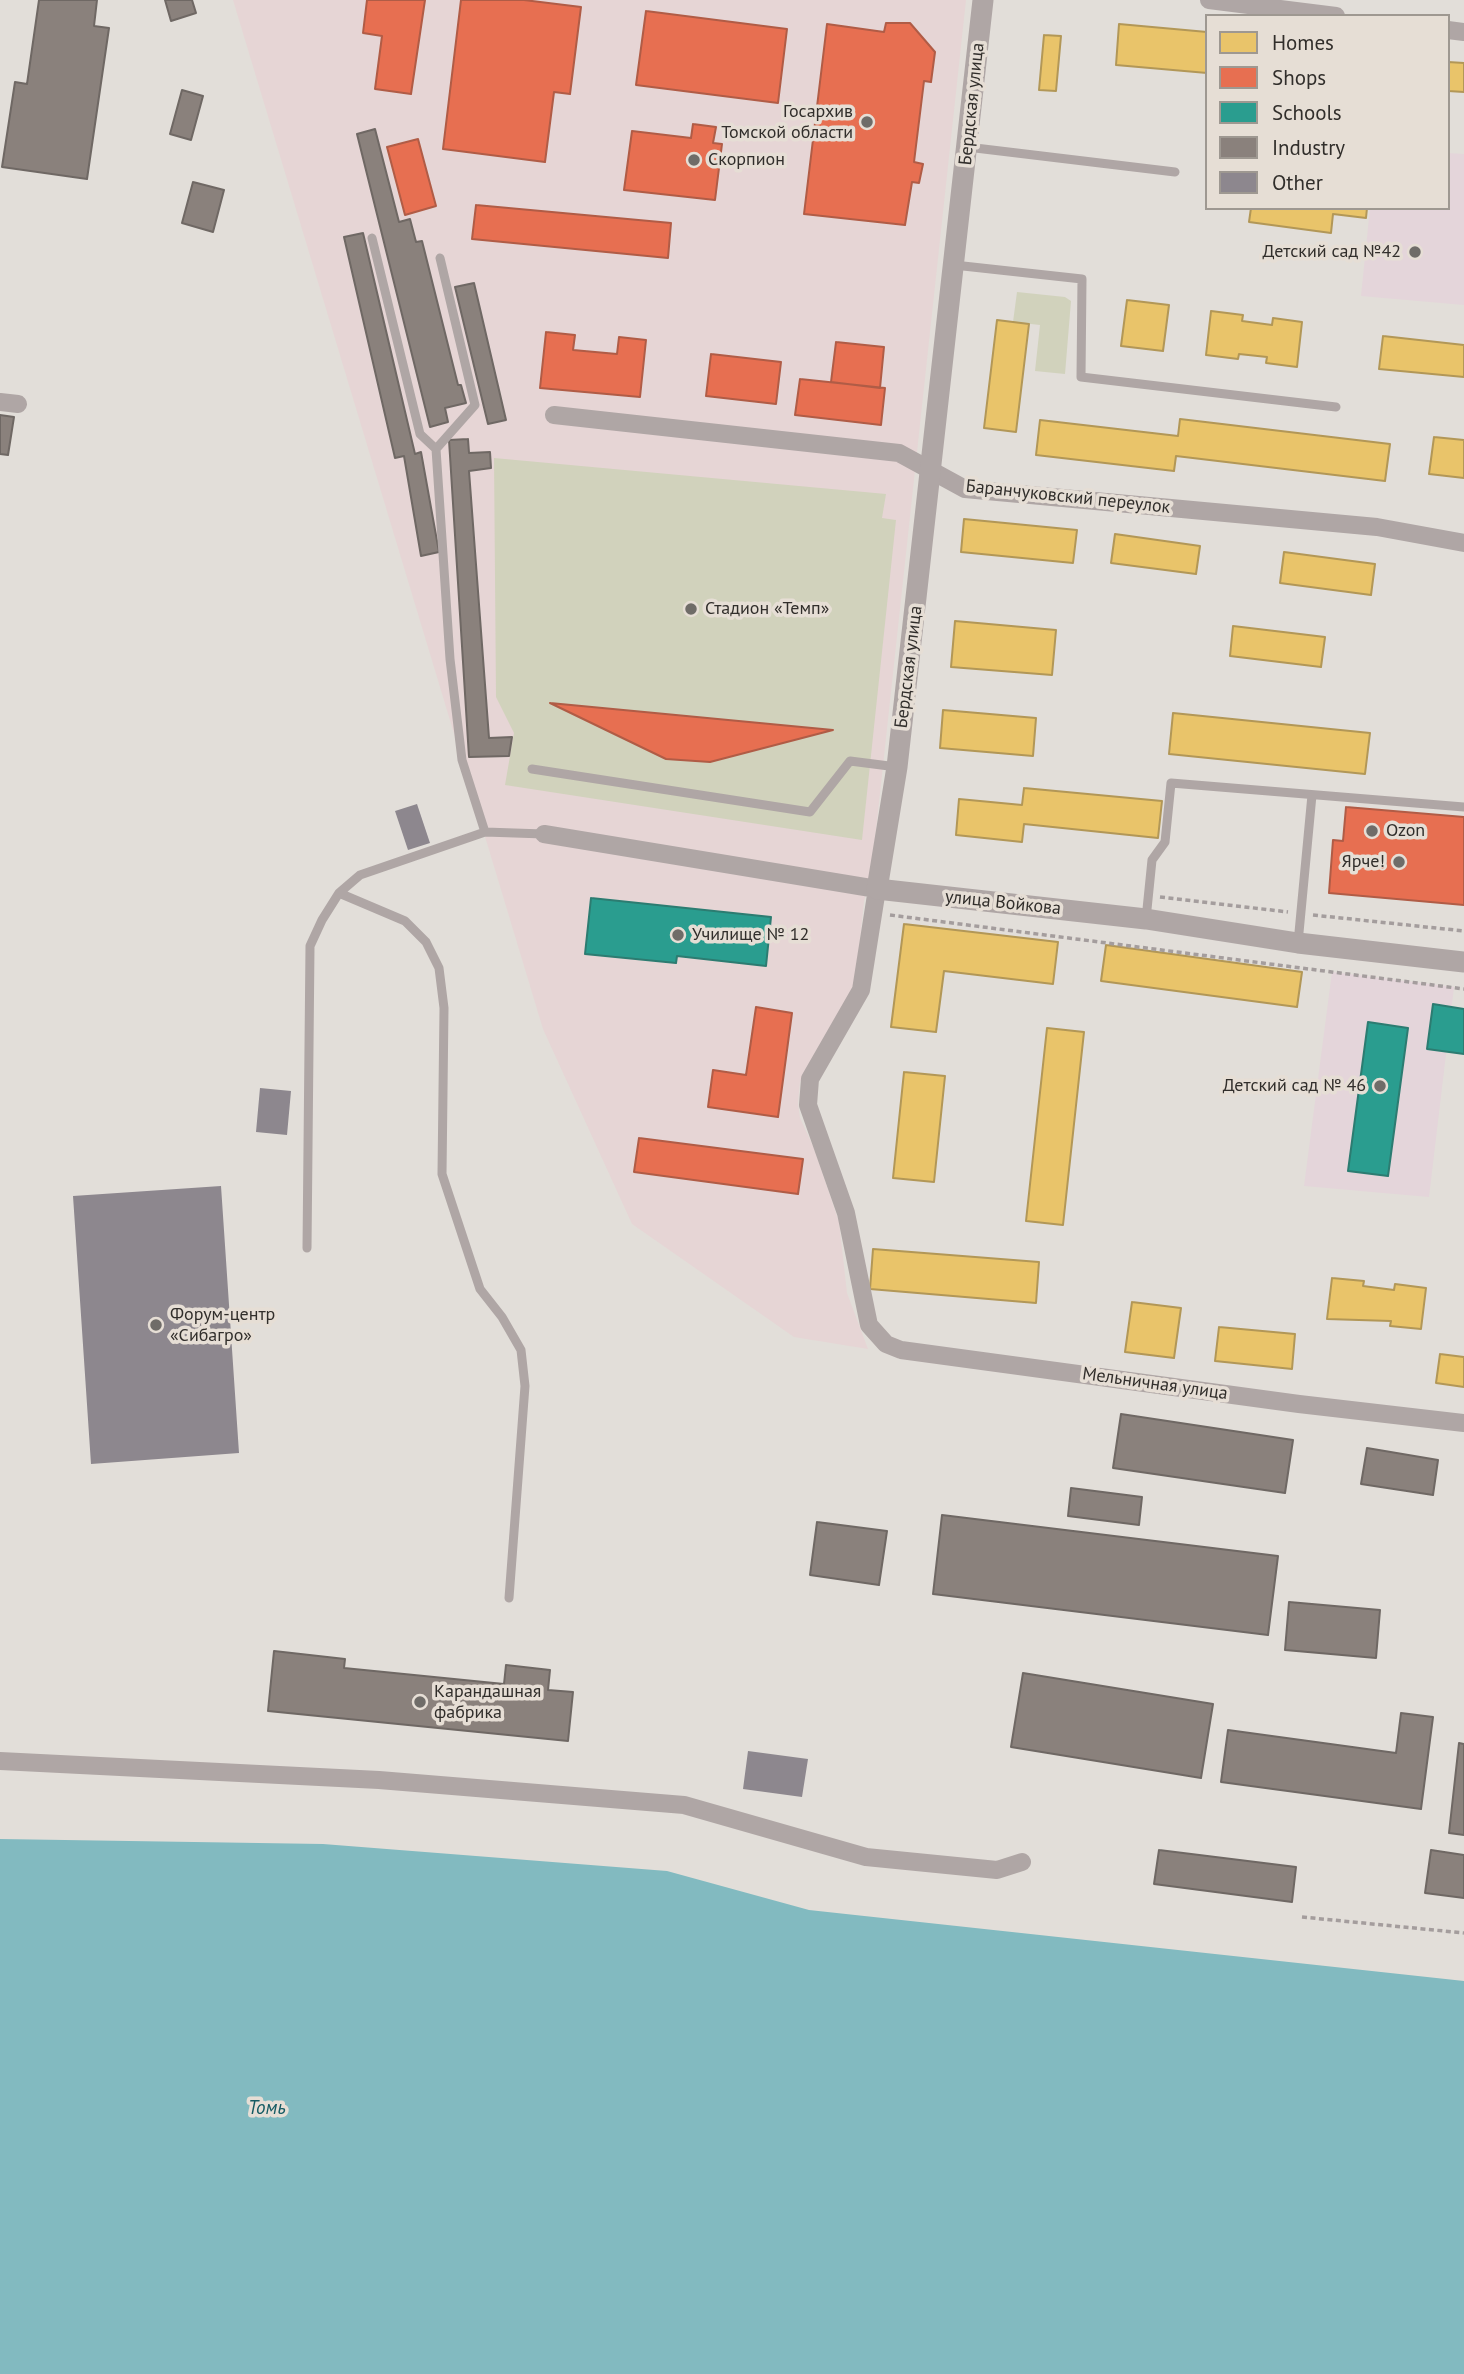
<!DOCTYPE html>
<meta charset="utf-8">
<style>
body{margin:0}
#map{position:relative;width:1464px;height:2374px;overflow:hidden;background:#e2ded9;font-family:"PT Sans",sans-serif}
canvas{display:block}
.legend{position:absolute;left:1205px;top:14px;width:245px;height:196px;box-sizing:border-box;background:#e6ded5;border:2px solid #9e9891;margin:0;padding:9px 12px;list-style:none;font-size:21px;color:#312e2b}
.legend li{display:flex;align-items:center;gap:14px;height:35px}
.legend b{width:35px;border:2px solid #9e9891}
</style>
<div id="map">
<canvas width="1464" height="2374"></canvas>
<ul class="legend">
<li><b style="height:19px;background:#e9c46a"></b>Homes</li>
<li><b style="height:19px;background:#e76f51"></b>Shops</li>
<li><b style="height:19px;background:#2a9d8f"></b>Schools</li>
<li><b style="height:19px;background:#8a817c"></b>Industry</li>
<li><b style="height:19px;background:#8d878e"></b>Other</li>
</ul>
</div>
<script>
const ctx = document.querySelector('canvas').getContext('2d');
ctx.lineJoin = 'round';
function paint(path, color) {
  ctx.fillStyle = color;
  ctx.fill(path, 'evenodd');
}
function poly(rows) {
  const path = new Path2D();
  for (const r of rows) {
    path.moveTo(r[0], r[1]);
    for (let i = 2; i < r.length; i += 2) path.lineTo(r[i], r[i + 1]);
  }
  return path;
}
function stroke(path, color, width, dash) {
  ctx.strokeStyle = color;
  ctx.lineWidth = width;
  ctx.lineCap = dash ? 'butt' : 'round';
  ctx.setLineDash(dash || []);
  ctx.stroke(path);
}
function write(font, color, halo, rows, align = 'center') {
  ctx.font = font + ' "PT Sans",sans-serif';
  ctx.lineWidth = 7;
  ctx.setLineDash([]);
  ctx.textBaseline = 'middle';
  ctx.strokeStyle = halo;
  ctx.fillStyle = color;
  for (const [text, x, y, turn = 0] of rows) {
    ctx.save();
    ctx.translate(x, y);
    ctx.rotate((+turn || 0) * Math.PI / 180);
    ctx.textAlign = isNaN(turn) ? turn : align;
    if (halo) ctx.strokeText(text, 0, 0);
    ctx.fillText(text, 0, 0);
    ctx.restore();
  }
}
paint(poly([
 [233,0,966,0,871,876,864,901,855,989,800,1082,798,1103,800,1118,814,1148,839,1222,847,1293,868,1349,794,1337,632,1224,543,1029]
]), '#e6d5d5');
paint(poly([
 [1448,153,1464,154,1464,305,1361,296,1370,208,1448,208],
 [1332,972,1454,987,1429,1197,1304,1186]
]), '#e4d5da');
paint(poly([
 [1017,292,1065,297,1071,301,1065,374,1035,371,1040,325,1013,322],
 [494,458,886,494,882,518,896,520,862,840,505,785,514,733,496,697]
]), '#d1d2bc');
paint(poly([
 [0,1839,323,1844,667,1871,809,1910,1464,1981,1464,2374,0,2374]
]), '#82bac0');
const homes = poly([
 [1119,24,1207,32,1207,73,1116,65,1119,24],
 [1044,35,1061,36,1056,91,1039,90,1044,35],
 [1448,62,1464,63,1464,92,1448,91,1448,62],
 [1251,208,1367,208,1366,218,1333,214,1331,233,1249,222,1251,208],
 [1127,300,1169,305,1163,351,1121,346,1127,300],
 [1211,311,1243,315,1242,321,1272,325,1273,318,1302,322,1297,367,1266,363,1267,357,1239,354,1238,359,1206,355,1211,311],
 [997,320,1029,324,1016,432,984,428,997,320],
 [1383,336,1464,345,1464,377,1379,369,1383,336],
 [1180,419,1390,444,1385,481,1176,456,1174,471,1036,455,1040,420,1178,436,1180,419],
 [1434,437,1464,440,1464,478,1429,474,1434,437],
 [964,519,1077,530,1073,563,961,552,964,519],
 [1115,534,1200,546,1196,574,1111,563,1115,534],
 [1284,552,1375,564,1371,595,1280,583,1284,552],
 [955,621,1056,630,1052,675,951,667,955,621],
 [1233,626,1325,637,1321,667,1230,656,1233,626],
 [943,710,1036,718,1033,756,940,748,943,710],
 [1173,713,1370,733,1365,774,1169,754,1173,713],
 [1024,788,1162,801,1158,838,1024,824,1022,842,956,835,959,799,1022,805,1024,788],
 [904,924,1058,942,1053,984,944,971,936,1032,891,1027,904,924],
 [1106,945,1302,972,1297,1007,1101,981,1106,945],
 [1047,1028,1084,1032,1063,1225,1026,1221,1047,1028],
 [904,1072,945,1076,934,1182,893,1178,904,1072],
 [873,1249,1039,1262,1036,1303,870,1289,873,1249],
 [1332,1278,1364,1281,1363,1286,1394,1290,1395,1284,1426,1288,1421,1329,1390,1326,1391,1321,1327,1319,1332,1278],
 [1132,1302,1181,1308,1174,1358,1125,1352,1132,1302],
 [1219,1327,1295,1334,1292,1369,1215,1361,1219,1327],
 [1440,1354,1464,1357,1464,1387,1436,1383,1440,1354]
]);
paint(homes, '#e9c46a');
stroke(homes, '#b29757', 2);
const shops = poly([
 [367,0,425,0,411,94,375,89,382,36,363,33,367,0],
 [461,0,524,0,581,7,570,94,554,92,545,162,443,149,461,0],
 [646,11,787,29,778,103,636,85,646,11],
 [886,23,910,23,935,52,931,82,924,81,914,162,923,164,919,183,912,182,905,225,804,214,827,24,884,32,886,23],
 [693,124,716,127,713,143,722,144,715,200,624,190,632,131,691,138,693,124],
 [418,139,436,206,405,215,387,147,418,139],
 [476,205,671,223,668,258,472,239,476,205],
 [546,332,575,335,573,350,617,354,619,337,646,340,640,397,540,388,546,332],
 [836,342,884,347,880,388,831,382,836,342],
 [711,354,781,362,776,404,706,396,711,354],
 [800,379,885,388,881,425,795,415,800,379],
 [550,703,833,730,710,762,666,759,550,703],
 [1346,807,1464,817,1464,905,1329,893,1333,840,1343,841,1346,807],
 [756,1007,792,1013,778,1117,708,1107,713,1070,746,1075,756,1007],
 [639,1138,803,1159,798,1194,634,1172,639,1138]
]);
paint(shops, '#e76f51');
stroke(shops, '#b05c46', 2);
const schools = poly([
 [591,898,771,917,766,966,677,956,676,963,585,954,591,898],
 [1433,1004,1464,1009,1464,1054,1427,1049,1433,1004],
 [1368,1022,1408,1028,1388,1176,1348,1171,1368,1022]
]);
paint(schools, '#2a9d8f');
stroke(schools, '#2c7c71', 2);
const industry = poly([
 [39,0,97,0,94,26,109,28,87,179,2,167,15,82,27,84,39,0],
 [165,0,192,0,196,13,171,21,165,0],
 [182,90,203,96,191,140,170,134,182,90],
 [375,129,399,222,410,219,416,242,422,241,458,385,461,385,466,403,445,408,448,422,430,427,357,134,375,129],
 [193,182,224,190,213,232,182,223,193,182],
 [363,233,415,454,421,452,439,552,421,556,404,456,395,458,344,237,363,233],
 [474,283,506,420,488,424,455,287,474,283],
 [0,415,14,417,8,455,0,454,0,415],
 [468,439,469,453,490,452,491,468,469,471,489,738,512,737,509,756,469,757,449,440,468,439],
 [1121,1414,1293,1440,1285,1493,1113,1468,1121,1414],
 [1367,1448,1438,1460,1433,1495,1361,1484,1367,1448],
 [1071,1488,1142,1497,1139,1525,1068,1516,1071,1488],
 [942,1515,1278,1556,1268,1635,933,1594,942,1515],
 [817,1522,887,1531,879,1585,810,1575,817,1522],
 [1289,1602,1380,1610,1376,1658,1285,1650,1289,1602],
 [274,1651,345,1659,344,1668,504,1684,506,1665,550,1670,548,1690,573,1692,568,1741,268,1711,274,1651],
 [1023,1673,1213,1704,1201,1778,1011,1747,1023,1673],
 [1401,1713,1433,1717,1421,1809,1221,1782,1228,1730,1396,1753,1401,1713],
 [1459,1743,1464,1744,1464,1835,1449,1833,1459,1743],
 [1159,1850,1296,1867,1292,1902,1154,1884,1159,1850],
 [1431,1850,1464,1855,1464,1898,1425,1893,1431,1850]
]);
paint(industry, '#8a817c');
stroke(industry, '#6f6864', 2);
paint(poly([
 [417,804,430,843,408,850,395,811],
 [260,1088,291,1091,287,1135,256,1132],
 [221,1186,239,1453,91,1464,73,1196],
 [748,1751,808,1759,802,1797,743,1789]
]), '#8d878e');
stroke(poly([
 [1160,897,1288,912],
 [890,915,1464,989],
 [1313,915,1464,931],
 [1302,1917,1464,1933]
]), '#a49d9d', 3.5, [5, 3.5]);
stroke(poly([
 [967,147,1175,172],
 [372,238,420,434,436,449,450,659,462,760,485,832],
 [954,265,1082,279,1081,377,1336,407],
 [436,449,475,405,440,258],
 [532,769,810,812,850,761,897,767],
 [339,893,405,921,426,942,439,968,444,1008,442,1174,480,1289,502,1317,521,1350,525,1386,509,1598],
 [1146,919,1152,860,1165,842,1171,783,1464,807],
 [1298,943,1312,795],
 [307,1248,310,946,322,920,339,893,360,875,485,832,544,834]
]), '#afa6a5', 9);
stroke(poly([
 [1209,0,1336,16],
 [1448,30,1464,32],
 [0,402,18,404],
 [554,415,899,453,965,489,1377,527,1464,543],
 [544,834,877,889,861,990,810,1079,808,1105,846,1213,869,1325,886,1344,901,1350,1299,1404,1464,1423],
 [0,1761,379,1780,684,1805,866,1857,997,1870,1022,1862]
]), '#afa6a5', 18);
stroke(poly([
 [983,0,897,767,877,889,1146,919,1298,943,1464,962]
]), '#afa6a5', 21);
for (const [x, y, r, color] of [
 [867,122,7,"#6f6c68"],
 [694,160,7,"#6f6c68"],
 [1415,252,7,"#6f6c68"],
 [691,609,7,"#6f6c68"],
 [1372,831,7,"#6f6c68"],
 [1399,862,7,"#6f6c68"],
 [678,935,7,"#6f6c68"],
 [1380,1086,7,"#6f6c68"],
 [156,1325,7,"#6f6c68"],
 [420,1702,7,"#6f6c68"]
]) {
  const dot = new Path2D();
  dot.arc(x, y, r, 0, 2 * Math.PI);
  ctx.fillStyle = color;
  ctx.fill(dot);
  stroke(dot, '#e6ded5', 2.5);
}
write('18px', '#312e2b', '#e6ded5', [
 ["Бердская улица",972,104,-84],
 ["Баранчуковский переулок",1068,497,6],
 ["Бердская улица",909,667,-83],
 ["улица Войкова",1003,903,6],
 ["Мельничная улица",1155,1384,8]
]);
write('18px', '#312e2b', '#e6ded5', [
 ["Госархив",853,112,"right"],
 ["Томской области",853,133,"right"],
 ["Скорпион",708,160],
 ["Детский сад №42",1401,252,"right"],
 ["Стадион «Темп»",705,609],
 ["Ozon",1386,831],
 ["Ярче!",1385,862,"right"],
 ["Училище № 12",692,935],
 ["Детский сад № 46",1366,1086,"right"],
 ["Форум-центр",170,1315],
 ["«Сибагро»",170,1336],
 ["Карандашная",434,1692],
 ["фабрика",434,1713]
], 'left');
write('italic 19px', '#155b63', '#e6ded5', [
 ["Томь",267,2109]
]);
</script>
